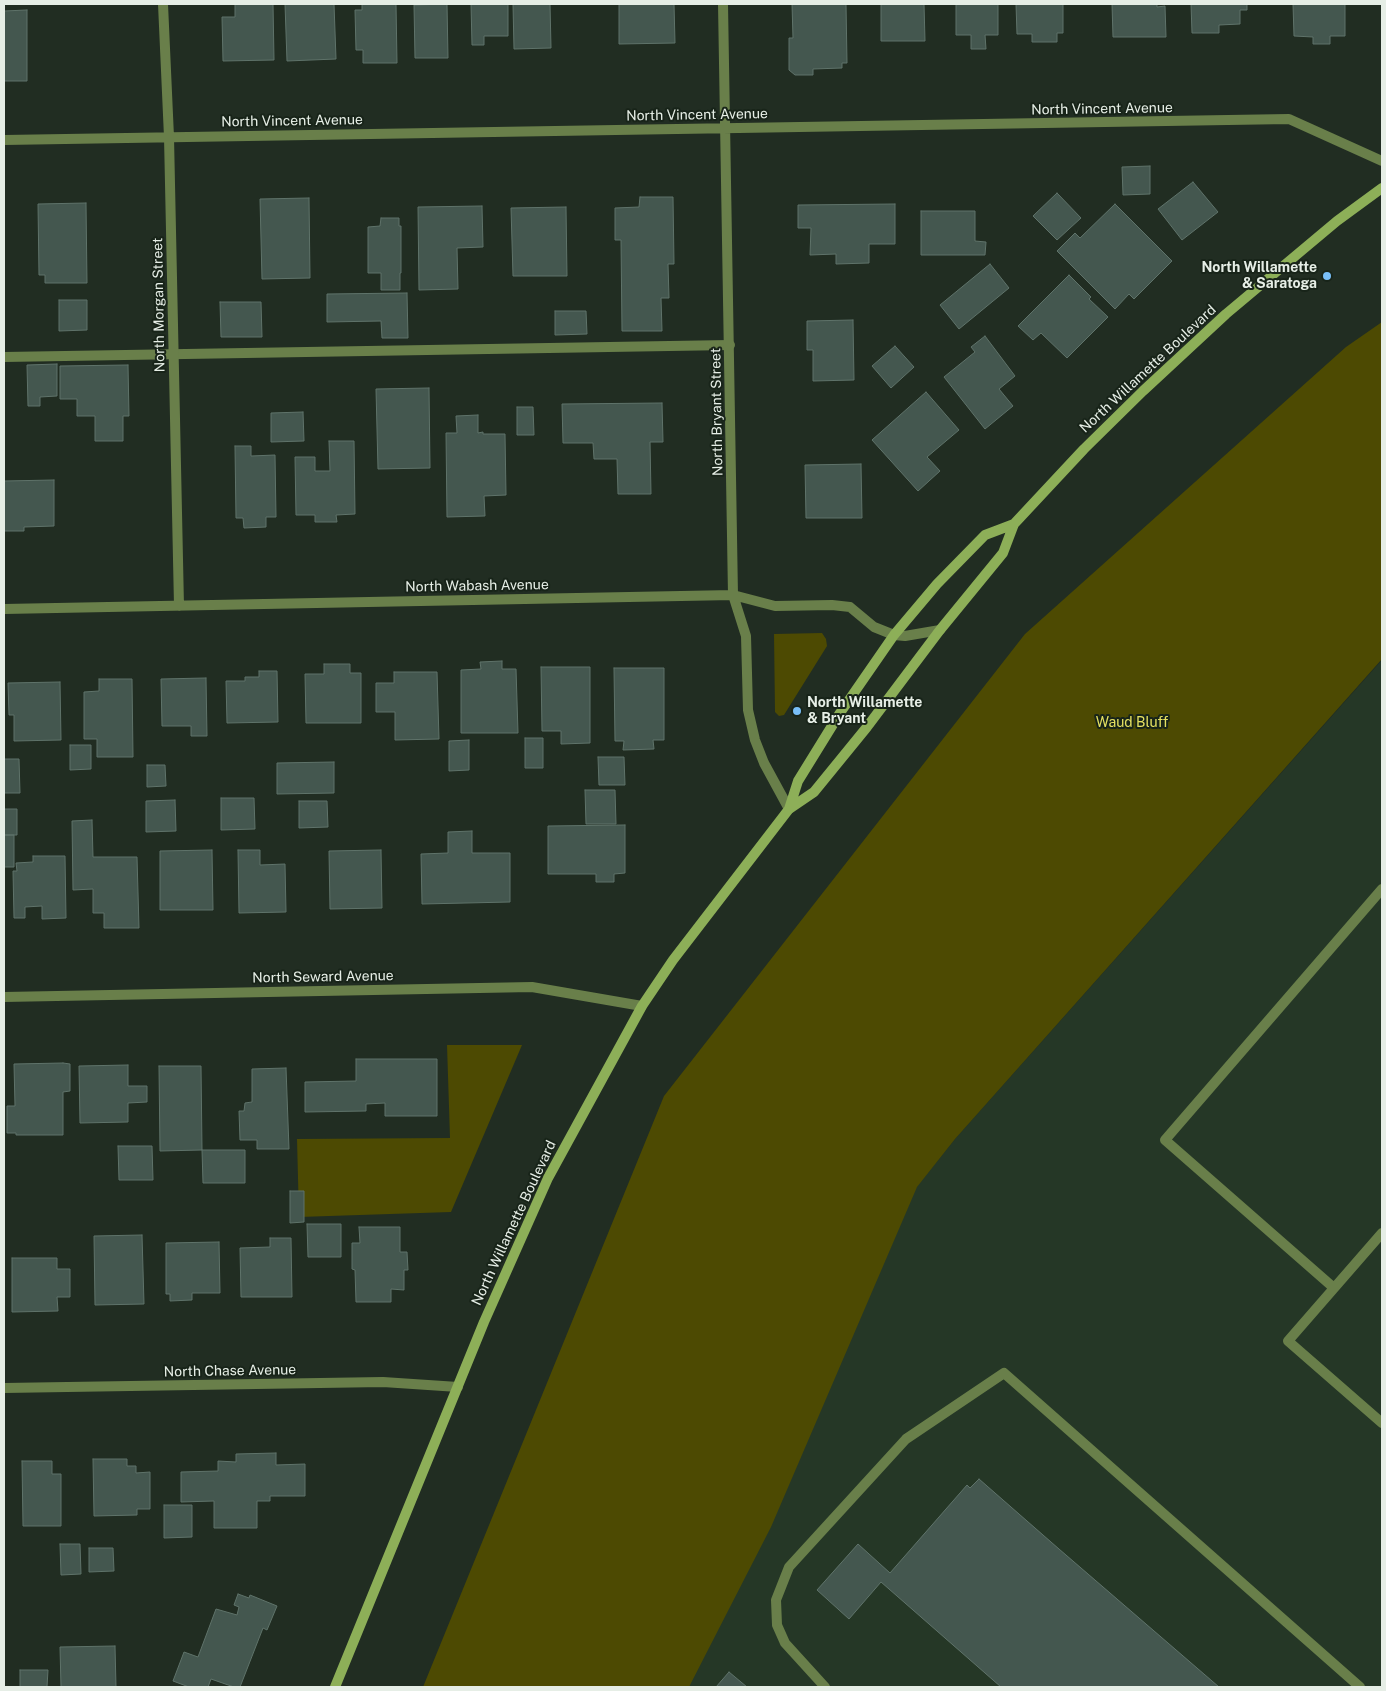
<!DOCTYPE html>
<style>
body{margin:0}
#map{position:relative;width:1386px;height:1691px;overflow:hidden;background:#212d22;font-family:"Public Sans",sans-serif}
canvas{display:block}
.frame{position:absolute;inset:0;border:5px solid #e6eee6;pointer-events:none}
</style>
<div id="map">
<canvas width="1386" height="1691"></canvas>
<div class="frame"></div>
</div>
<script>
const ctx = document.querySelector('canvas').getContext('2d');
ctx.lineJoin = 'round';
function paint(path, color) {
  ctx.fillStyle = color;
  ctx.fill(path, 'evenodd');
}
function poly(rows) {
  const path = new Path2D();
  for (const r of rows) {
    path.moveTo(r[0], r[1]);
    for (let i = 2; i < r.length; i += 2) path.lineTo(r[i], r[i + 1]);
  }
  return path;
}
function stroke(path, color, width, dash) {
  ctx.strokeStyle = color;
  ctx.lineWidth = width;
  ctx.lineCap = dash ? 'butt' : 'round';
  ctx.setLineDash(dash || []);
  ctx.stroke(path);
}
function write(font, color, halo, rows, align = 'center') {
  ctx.font = font + ' "Public Sans",sans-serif';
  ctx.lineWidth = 4;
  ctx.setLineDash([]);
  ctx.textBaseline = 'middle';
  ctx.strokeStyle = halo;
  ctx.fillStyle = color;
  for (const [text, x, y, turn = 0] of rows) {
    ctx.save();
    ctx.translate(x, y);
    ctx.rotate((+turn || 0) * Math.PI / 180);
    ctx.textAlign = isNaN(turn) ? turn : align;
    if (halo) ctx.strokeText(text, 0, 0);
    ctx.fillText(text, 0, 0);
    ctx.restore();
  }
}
paint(poly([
 [1382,660,1382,1687,669,1687,890,1220,955,1139]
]), '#253726');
paint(poly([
 [1382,322,1382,659,955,1139,917,1187,771,1527,689,1687,423,1687,664,1096,1025,634,1346,347],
 [822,633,826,639,827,646,784,715,779,716,775,712,774,634],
 [447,1045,522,1045,451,1212,299,1217,297,1139,450,1138]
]), '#4d4a02');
const building = poly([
 [235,4,273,4,274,60,223,61,222,17,235,17,235,4],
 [285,4,334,4,336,59,287,61,285,4],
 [362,4,396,4,397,63,363,63,363,50,356,50,355,10,362,10,362,4],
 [447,4,448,58,415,58,414,5,447,4],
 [471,4,508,4,508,36,484,36,484,45,472,45,471,4],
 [513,4,550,4,551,48,514,49,513,4],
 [619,4,674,4,675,43,619,44,619,4],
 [792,4,846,4,847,63,842,63,842,68,813,69,813,75,795,75,789,70,789,38,793,38,792,4],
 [881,4,924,4,925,41,881,41,881,4],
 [956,4,998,4,998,35,985,35,986,49,971,49,971,35,956,35,956,4],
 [1016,4,1063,4,1063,33,1057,33,1057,42,1032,42,1032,34,1017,34,1016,4],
 [1112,4,1157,4,1157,7,1165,6,1166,37,1113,37,1112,4],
 [1191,4,1247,4,1247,10,1240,10,1240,24,1219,25,1219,33,1192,33,1191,4],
 [1293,4,1345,4,1345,36,1330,36,1330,44,1313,44,1313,37,1294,36,1293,4],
 [27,10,27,81,4,81,4,11,27,10],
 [1150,166,1150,194,1123,195,1122,167,1150,166],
 [1193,182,1218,212,1182,240,1158,209,1193,182],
 [1057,193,1081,218,1057,240,1033,216,1057,193],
 [640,197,673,197,674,264,668,264,669,298,661,298,662,331,622,331,621,240,615,240,615,208,639,207,640,197],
 [309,198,310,278,262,279,260,199,309,198],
 [86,203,87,283,45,283,45,275,39,275,38,204,86,203],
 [895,204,895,244,869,244,869,263,836,264,836,254,810,255,811,228,798,228,798,205,895,204],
 [1115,204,1172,261,1134,299,1129,294,1115,309,1057,251,1075,233,1080,238,1115,204],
 [482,206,483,247,457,248,458,289,419,290,418,207,482,206],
 [566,207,567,276,513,276,511,208,566,207],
 [921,211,975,211,975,241,986,242,985,255,921,255,921,211],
 [381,218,399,218,399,226,401,226,401,273,400,273,400,290,381,290,381,273,368,273,368,227,380,226,381,218],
 [990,264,1009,288,959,329,940,305,990,264],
 [1069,275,1091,297,1089,299,1108,317,1067,358,1041,333,1033,340,1018,326,1069,275],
 [407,293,408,338,382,338,381,321,327,322,327,294,407,293],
 [59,300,87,300,87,330,59,331,59,300],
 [220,302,261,302,262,337,221,337,220,302],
 [555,311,586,311,587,334,555,335,555,311],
 [853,320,854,380,813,381,813,350,807,350,807,321,853,320],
 [985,336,1015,376,999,389,1013,406,985,429,944,377,975,352,971,347,985,336],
 [895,346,914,367,891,388,872,366,895,346],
 [57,364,57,396,40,397,40,406,28,406,27,365,57,364],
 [128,365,129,416,123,416,123,441,95,441,95,416,77,416,77,399,60,399,60,366,128,365],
 [429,388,430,468,378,469,376,389,429,388],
 [926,392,959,430,927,457,940,471,918,491,872,440,926,392],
 [662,403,663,442,650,442,651,494,618,494,617,459,594,459,593,443,563,443,562,404,662,403],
 [517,407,533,407,534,435,517,435,517,407],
 [303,412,304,441,271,442,271,413,303,412],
 [478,415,478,433,483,432,483,434,505,434,506,495,484,496,485,516,447,517,446,433,457,433,456,416,478,415],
 [329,441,354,441,355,514,336,515,337,522,315,522,315,515,296,515,295,457,315,457,315,471,330,471,329,441],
 [235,446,251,446,251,456,275,455,276,517,266,517,266,527,244,528,243,518,236,518,235,446],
 [861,464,862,518,806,518,805,465,861,464],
 [54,480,54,526,24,527,24,531,4,531,4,481,54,480],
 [502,661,502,669,516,669,518,733,461,733,461,670,481,669,480,662,502,661],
 [324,664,350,664,350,673,361,673,361,723,306,723,305,674,324,674,324,664],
 [541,667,590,667,590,743,561,744,561,731,542,731,541,667],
 [614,668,664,668,664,740,653,740,654,749,623,750,624,741,615,741,614,668],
 [259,671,277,671,278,722,227,723,226,681,245,681,245,677,259,677,259,671],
 [394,672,437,672,439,739,395,740,395,712,376,712,376,683,394,683,394,672],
 [206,678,207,736,191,736,191,726,162,726,161,679,206,678],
 [99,679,132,679,133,757,97,757,97,739,84,739,84,692,99,691,99,679],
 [60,682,61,740,14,741,14,715,9,715,8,683,60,682],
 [525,738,543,738,543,768,525,768,525,738],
 [469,740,469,770,449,771,449,741,469,740],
 [70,745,91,745,91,769,70,770,70,745],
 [598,757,624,757,625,785,599,785,598,757],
 [4,759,19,759,20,793,4,793,4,759],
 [334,762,334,793,277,794,277,763,334,762],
 [147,765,165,765,166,786,147,787,147,765],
 [585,790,615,790,616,824,586,824,585,790],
 [221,798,254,798,255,829,221,830,221,798],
 [175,800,176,831,146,832,146,801,175,800],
 [299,801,327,801,328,827,299,828,299,801],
 [4,809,17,809,17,835,4,835,4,809],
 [92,820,93,857,137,857,139,928,104,928,104,913,93,913,93,889,73,890,72,821,92,820],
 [625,825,625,873,614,874,614,882,596,882,596,874,548,874,548,826,625,825],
 [472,831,472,853,510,853,510,902,422,904,421,854,448,853,448,832,472,831],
 [4,835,14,835,14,867,4,867,4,835],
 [212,850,213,910,160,910,160,851,212,850],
 [238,850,260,850,260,865,285,864,286,912,239,913,238,850],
 [381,850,382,908,330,909,329,851,381,850],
 [33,856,65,856,66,918,42,919,42,906,25,907,25,918,14,918,13,871,17,871,16,863,33,862,33,856],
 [356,1059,437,1059,437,1116,385,1116,385,1103,366,1104,366,1111,305,1112,305,1082,356,1081,356,1059],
 [63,1063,70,1064,70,1091,63,1092,63,1135,16,1135,16,1133,7,1133,7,1106,15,1106,14,1064,63,1063],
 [128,1065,128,1086,147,1086,147,1102,128,1103,128,1122,80,1123,79,1066,128,1065],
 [159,1066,201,1066,202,1150,160,1151,159,1066],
 [286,1068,289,1149,257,1149,257,1140,240,1140,239,1111,244,1111,245,1103,252,1102,252,1069,286,1068],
 [118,1146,152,1146,153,1180,119,1180,118,1146],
 [202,1150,245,1150,245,1183,203,1183,202,1150],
 [290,1191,304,1191,304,1222,290,1223,290,1191],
 [307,1224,341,1224,341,1257,308,1257,307,1224],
 [359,1227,400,1227,400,1252,407,1252,408,1270,404,1270,404,1290,391,1289,391,1302,356,1302,355,1270,352,1269,352,1243,360,1243,359,1227],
 [142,1235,144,1304,95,1305,94,1236,142,1235],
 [270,1238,291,1238,292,1297,241,1297,240,1248,270,1247,270,1238],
 [219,1242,220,1293,192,1293,192,1300,170,1301,170,1294,166,1294,166,1243,219,1242],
 [12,1258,57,1258,57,1269,70,1269,70,1297,57,1297,58,1311,12,1312,12,1258],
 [276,1453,276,1465,305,1464,305,1496,270,1496,270,1501,257,1501,257,1528,214,1528,214,1501,181,1502,181,1472,218,1471,218,1461,236,1462,236,1454,276,1453],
 [93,1459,127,1459,127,1466,136,1466,136,1473,150,1472,150,1509,137,1509,137,1515,94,1516,93,1459],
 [22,1461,52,1461,52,1474,61,1474,61,1526,23,1526,22,1461],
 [979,1479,1059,1549,1219,1687,1001,1687,881,1582,849,1619,817,1590,858,1544,890,1573,967,1485,970,1488,979,1479],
 [164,1505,192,1505,192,1537,164,1538,164,1505],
 [60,1544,80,1544,81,1574,61,1575,60,1544],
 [89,1548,113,1548,114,1571,89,1572,89,1548],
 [238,1594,249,1598,250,1595,277,1606,267,1630,263,1628,240,1687,234,1687,211,1679,208,1687,189,1687,173,1681,184,1652,198,1657,216,1609,237,1615,239,1607,234,1605,238,1594],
 [115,1646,116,1687,61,1687,60,1647,115,1646],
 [20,1670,48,1670,47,1687,20,1687,20,1670],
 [729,1672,747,1687,716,1687,729,1672]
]);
paint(building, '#44574f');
stroke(building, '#5f736a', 1);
stroke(poly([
 [4,357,730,345],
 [1382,1233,1288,1341,1382,1423],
 [1334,1288,1165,1140,1382,889],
 [825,1687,785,1643,777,1625,776,1600,789,1567,906,1439,1004,1373,1360,1687]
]), '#697f4a', 10);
stroke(poly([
 [163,4,169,137,179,606],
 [723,4,733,595,746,636,748,710,755,740,764,763,789,809],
 [4,140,1289,119,1382,161],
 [4,609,733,595,775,606,832,605,850,607,874,627,894,635,905,636,940,630],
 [4,997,532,987,642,1006],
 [4,1388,383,1382,458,1387]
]), '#697f4a', 10);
stroke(poly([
 [789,809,798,781,840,713,894,635,937,584,985,535,1014,524],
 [335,1687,484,1322,548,1178,642,1006,673,960,789,809,814,792,867,727,940,630,1003,553,1014,524,1084,449,1143,391,1226,314,1337,221,1382,188]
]), '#8daf58', 10);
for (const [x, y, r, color] of [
 [1327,276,5,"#79bff8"],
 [797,711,5,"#79bff8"]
]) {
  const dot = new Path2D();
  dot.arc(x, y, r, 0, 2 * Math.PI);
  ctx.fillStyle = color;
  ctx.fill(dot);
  stroke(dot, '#182419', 2);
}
write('14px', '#e6eee6', '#182419', [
 ["North Vincent Avenue",1102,109,-1],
 ["North Vincent Avenue",697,115,-1],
 ["North Vincent Avenue",292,121,-1],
 ["North Morgan Street",159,305,-91],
 ["North Willamette Boulevard",1148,369,-43],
 ["North Bryant Street",717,412,-91],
 ["North Wabash Avenue",477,586,-1],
 ["North Seward Avenue",323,977,-1],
 ["North Willamette Boulevard",514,1223,-65],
 ["North Chase Avenue",230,1371,-1]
]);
write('bold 14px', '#e6eee6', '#182419', [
 ["North Willamette",1317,268],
 ["& Saratoga",1317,284],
 ["North Willamette",807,703,"left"],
 ["& Bryant",807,719,"left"]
], 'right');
write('14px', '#e5e161', '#182419', [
 ["Waud Bluff",1132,723]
]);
</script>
